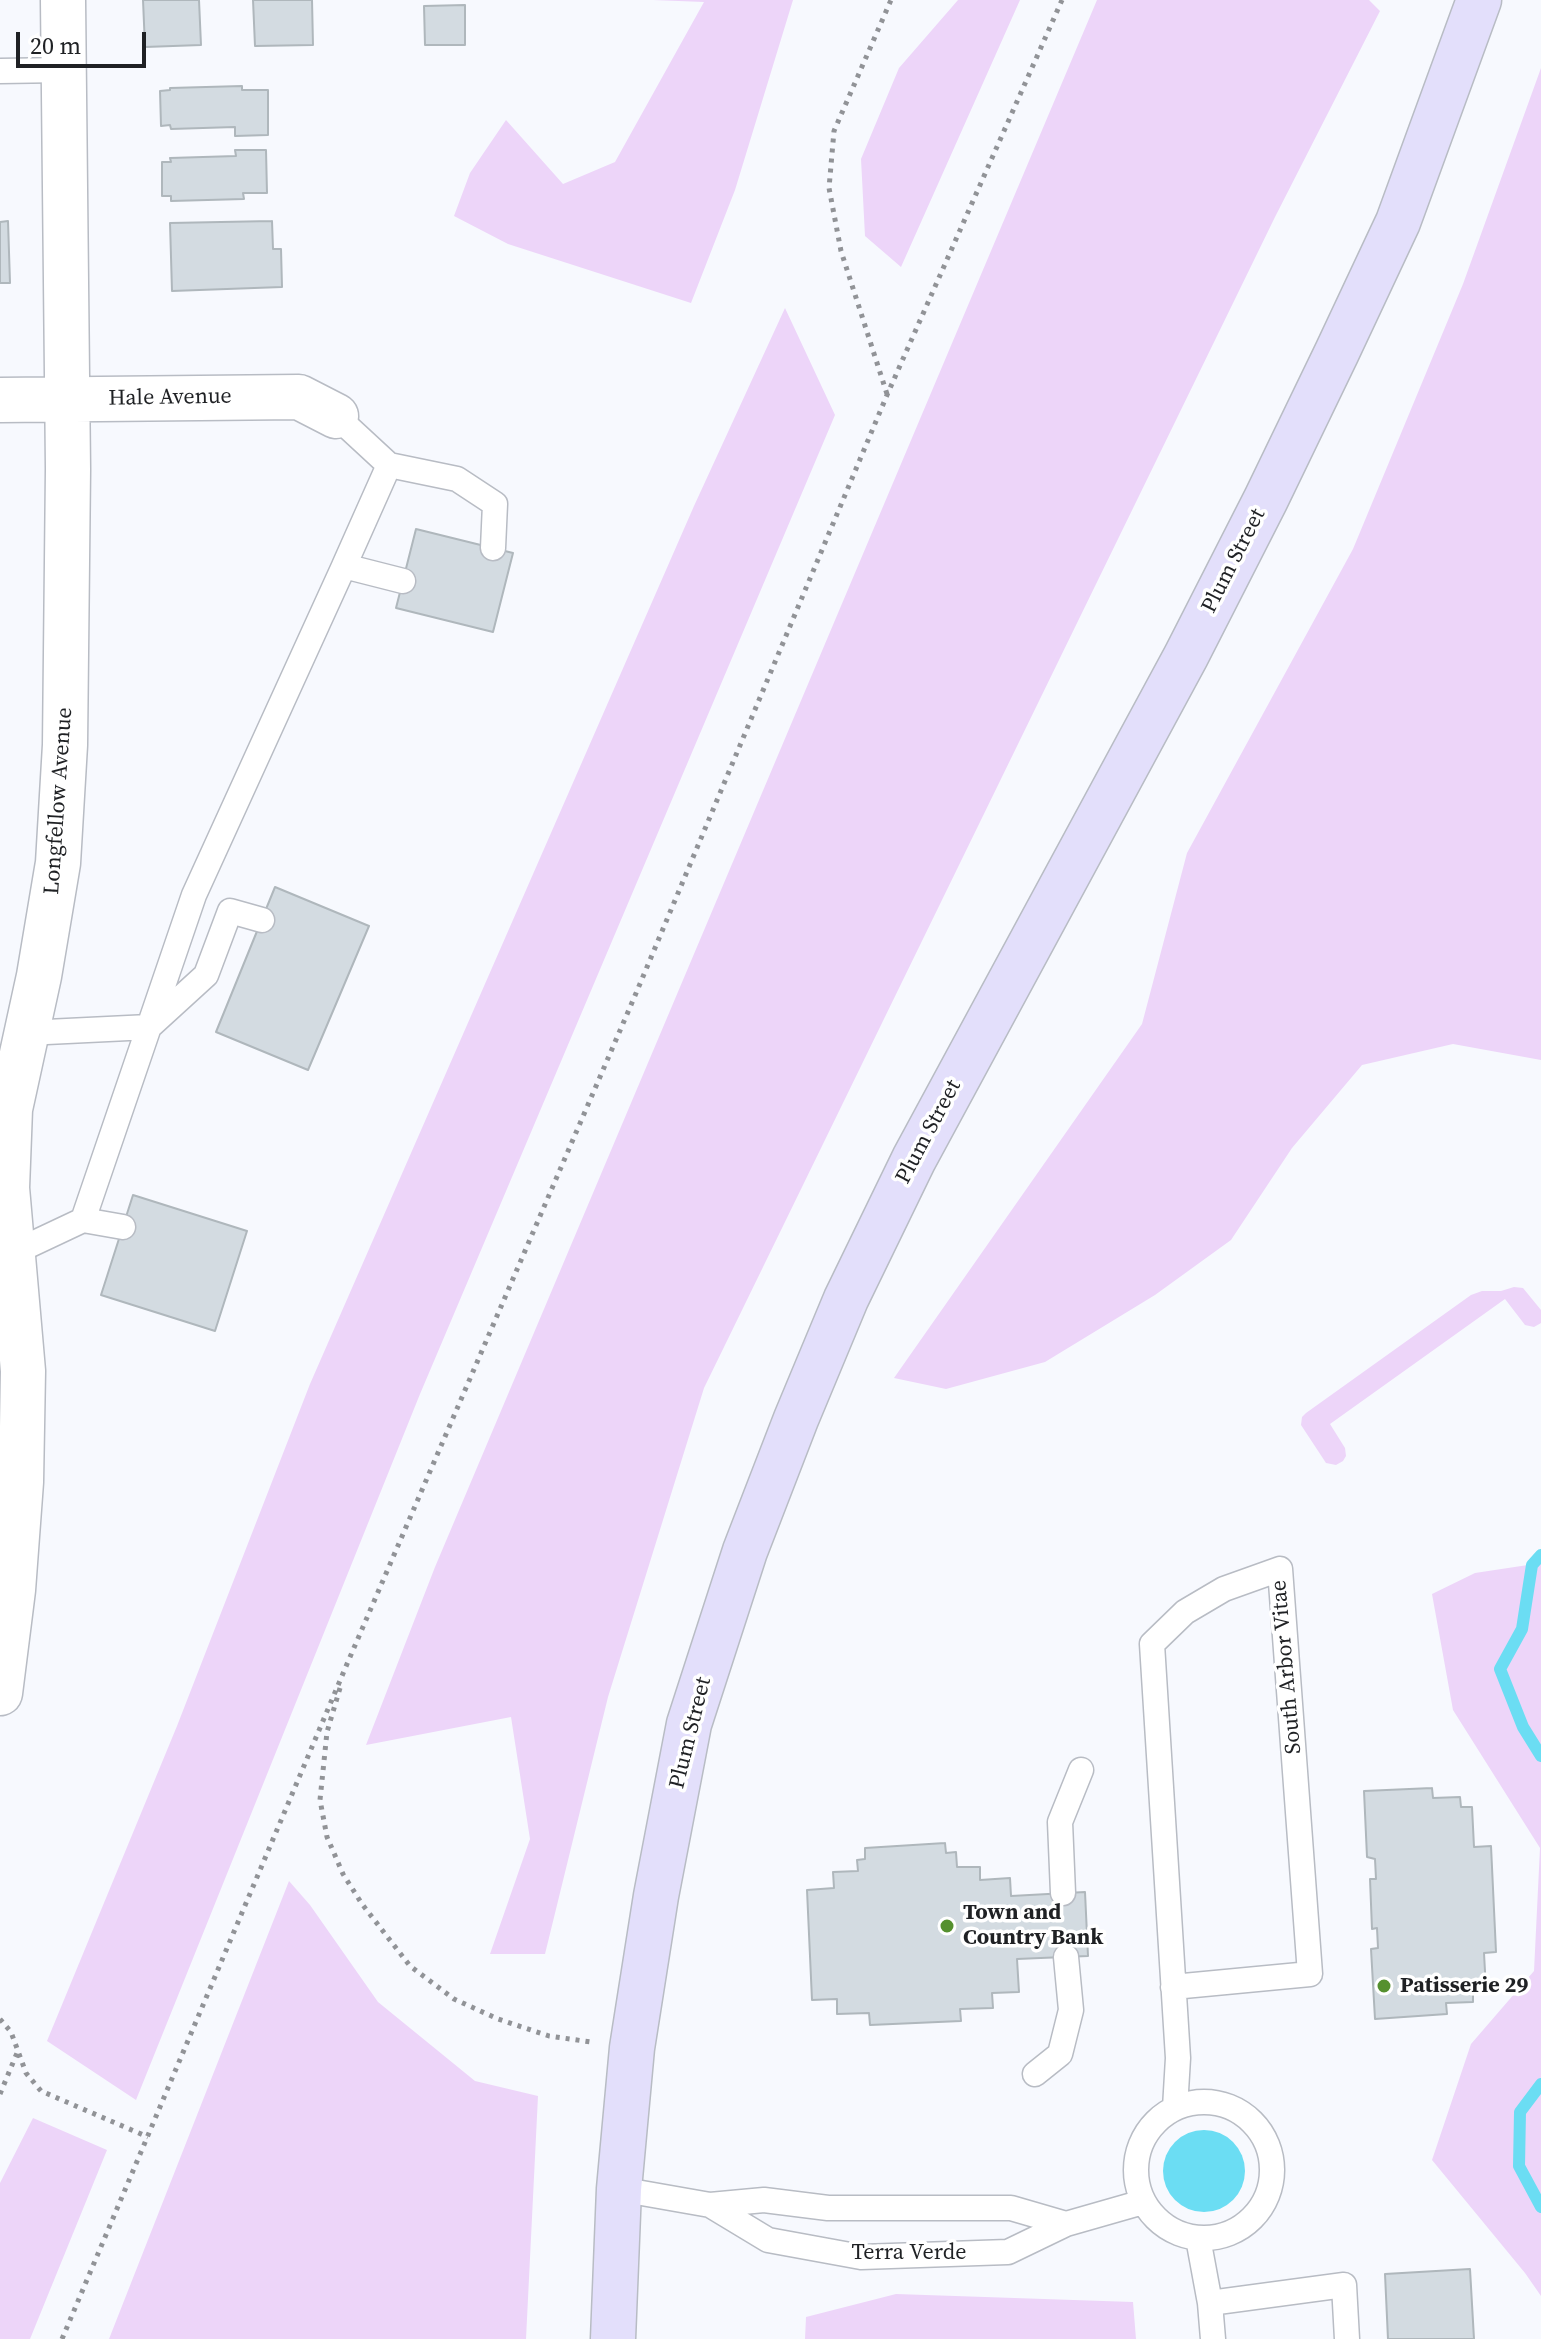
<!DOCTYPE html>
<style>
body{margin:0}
#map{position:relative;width:1541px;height:2339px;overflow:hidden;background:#f7f9fe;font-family:"Source Serif 4",serif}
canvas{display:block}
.scale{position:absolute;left:16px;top:32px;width:130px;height:36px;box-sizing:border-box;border:4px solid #1f2124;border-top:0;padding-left:10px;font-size:24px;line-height:28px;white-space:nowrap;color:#1f2124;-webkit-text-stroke:6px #fff;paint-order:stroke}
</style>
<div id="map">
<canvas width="1541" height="2339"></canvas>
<div class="scale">20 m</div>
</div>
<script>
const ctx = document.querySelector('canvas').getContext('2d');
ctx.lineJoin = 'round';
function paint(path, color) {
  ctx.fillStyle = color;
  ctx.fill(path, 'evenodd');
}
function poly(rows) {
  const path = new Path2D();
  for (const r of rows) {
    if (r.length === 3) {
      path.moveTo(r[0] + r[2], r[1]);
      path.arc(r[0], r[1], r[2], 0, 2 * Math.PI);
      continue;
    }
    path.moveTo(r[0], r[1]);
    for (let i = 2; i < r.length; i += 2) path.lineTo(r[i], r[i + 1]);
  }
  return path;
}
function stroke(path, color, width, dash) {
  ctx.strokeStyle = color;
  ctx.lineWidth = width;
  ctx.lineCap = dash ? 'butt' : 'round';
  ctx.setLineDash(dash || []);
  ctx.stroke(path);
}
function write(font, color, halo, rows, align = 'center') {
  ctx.font = font + ' "Source Serif 4",serif';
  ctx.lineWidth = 7;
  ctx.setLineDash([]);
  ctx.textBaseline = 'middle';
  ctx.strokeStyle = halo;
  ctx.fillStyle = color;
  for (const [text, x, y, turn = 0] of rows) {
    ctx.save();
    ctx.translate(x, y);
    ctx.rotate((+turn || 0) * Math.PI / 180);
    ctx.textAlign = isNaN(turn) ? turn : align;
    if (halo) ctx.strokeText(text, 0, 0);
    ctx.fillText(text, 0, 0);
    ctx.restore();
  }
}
paint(poly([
 [653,0,793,0,735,190,691,303,508,244,454,216,470,173,506,120,563,184,615,162,704,2],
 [958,0,1020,0,901,267,865,236,861,159,899,68],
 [1097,0,1369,0,1380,11,1275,217,704,1388,608,1697,545,1954,490,1954,530,1839,511,1717,366,1745,435,1567],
 [1541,68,1541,1060,1453,1044,1362,1065,1292,1148,1231,1240,1155,1295,1045,1362,946,1389,894,1378,1142,1024,1187,853,1353,549,1463,284],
 [785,308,835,415,420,1394,136,2100,47,2041,177,1726,310,1384,694,506],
 [1514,1287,1523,1288,1541,1310,1541,1323,1534,1327,1525,1325,1505,1299,1330,1424,1345,1448,1346,1456,1343,1461,1336,1465,1326,1463,1301,1425,1302,1417,1306,1413,1471,1295,1482,1291,1501,1291],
 [1541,1563,1541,2296,1525,2273,1432,2160,1471,2044,1534,1971,1540,1848,1453,1710,1432,1594,1475,1573],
 [289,1881,310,1905,378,2002,475,2081,538,2096,526,2339,109,2339],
 [33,2118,107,2150,30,2339,0,2339,0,2183],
 [896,2294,1133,2302,1136,2339,805,2339,806,2317]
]), '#edd5f9');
paint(poly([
 [1204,2171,41]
]), '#6bddf3');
stroke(poly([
 [1541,1555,1532,1565,1522,1629,1500,1669,1523,1727,1541,1756],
 [1541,2084,1520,2112,1519,2166,1541,2207]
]), '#6bddf3', 12);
const building = poly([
 [143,0,199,0,201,45,145,47,143,0],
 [253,0,312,0,313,45,255,46,253,0],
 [465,5,465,45,425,45,424,6,465,5],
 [242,86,242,90,268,90,268,135,235,136,235,127,171,129,170,125,161,126,160,91,170,90,170,88,242,86],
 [235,150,266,150,267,193,243,193,244,199,171,201,171,196,162,196,162,162,171,162,170,158,236,156,235,150],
 [8,221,10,283,0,283,0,222,8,221],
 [272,221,273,249,281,249,282,287,172,291,170,223,272,221],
 [416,529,513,553,493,632,396,608,416,529],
 [275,887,369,926,308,1070,216,1032,275,887],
 [133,1195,247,1231,215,1331,101,1295,133,1195],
 [1432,1788,1433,1798,1460,1797,1461,1807,1472,1807,1474,1847,1491,1846,1496,1952,1484,1953,1486,1990,1473,1991,1473,2002,1446,2003,1447,2014,1375,2019,1371,1949,1378,1948,1377,1928,1372,1929,1370,1879,1376,1879,1375,1859,1367,1857,1364,1791,1432,1788],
 [945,1843,946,1853,956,1852,957,1867,980,1867,980,1880,1010,1878,1011,1896,1085,1892,1088,1956,1017,1959,1019,1992,992,1993,993,2008,960,2009,961,2021,870,2025,869,2013,837,2014,837,1999,812,2000,807,1890,834,1888,833,1872,858,1871,857,1860,865,1859,865,1848,945,1843],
 [1470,2269,1474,2339,1388,2339,1385,2274,1470,2269]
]);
paint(building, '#d3dbe1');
stroke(building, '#afb7bc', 2);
const lane = poly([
 [0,71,64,70],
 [336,416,389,465,457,479,495,504,493,548],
 [389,465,344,566,403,581],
 [26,1033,149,1027,206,975,230,911,262,920],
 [83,1220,123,1227],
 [13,1253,83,1220,194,895,344,566],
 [1063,1893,1060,1822,1081,1770],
 [1173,1987,1310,1974,1280,1569,1224,1589,1185,1612,1152,1644,1178,2058,1175,2108],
 [1035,2074,1060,2054,1071,2010,1066,1957],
 [1204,2170,68],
 [619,2189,710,2205,768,2240,861,2257,1008,2252,1066,2224,1143,2202],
 [710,2205,764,2200,828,2208,1011,2208,1066,2224],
 [1198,2238,1210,2303,1213,2339],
 [1210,2303,1344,2285,1347,2339]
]);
const street = poly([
 [0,400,299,397,336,416],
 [0,1693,13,1590,21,1482,23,1371,7,1188,10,1109,39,976,58,863,65,745,68,469,63,0]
]);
const secondary = poly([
 [613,2339,619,2189,632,2048,656,1896,689,1724,745,1551,796,1419,846,1299,914,1159,1186,656,1266,499,1337,352,1398,222,1479,0]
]);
stroke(lane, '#b8bcc4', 27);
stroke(street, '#b8bcc4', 47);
stroke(secondary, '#b8bcc4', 47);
stroke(poly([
 [887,394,841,251,829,188,834,131,891,0],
 [340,1688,327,1732,320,1800,327,1837,343,1874,362,1904,410,1966,454,1999,498,2019,549,2036,591,2042],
 [0,2019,11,2032,26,2073,41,2091,148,2137],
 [0,2094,17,2053],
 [62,2339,347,1664,634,998,887,395,1062,0]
]), '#919397', 5, [4, 6]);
stroke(lane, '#fff', 24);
stroke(street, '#fff', 44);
stroke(secondary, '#e3dffb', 44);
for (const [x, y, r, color] of [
 [947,1926,8,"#55902f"],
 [1384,1986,8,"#55902f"]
]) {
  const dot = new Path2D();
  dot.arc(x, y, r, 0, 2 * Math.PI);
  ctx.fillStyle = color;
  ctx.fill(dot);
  stroke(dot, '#fff', 3);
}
write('22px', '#1f2124', '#fff', [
 ["Hale Avenue",170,398,-1],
 ["Plum Street",1234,561,-63],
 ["Longfellow Avenue",59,801,-86],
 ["Plum Street",929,1132,-62],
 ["South Arbor Vitae",1287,1667,-95],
 ["Plum Street",691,1733,-76],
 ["Terra Verde",909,2253]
]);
write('bold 22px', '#1f2124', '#fff', [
 ["Town and",963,1913],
 ["Country Bank",963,1938],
 ["Patisserie 29",1400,1986]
], 'left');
</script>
